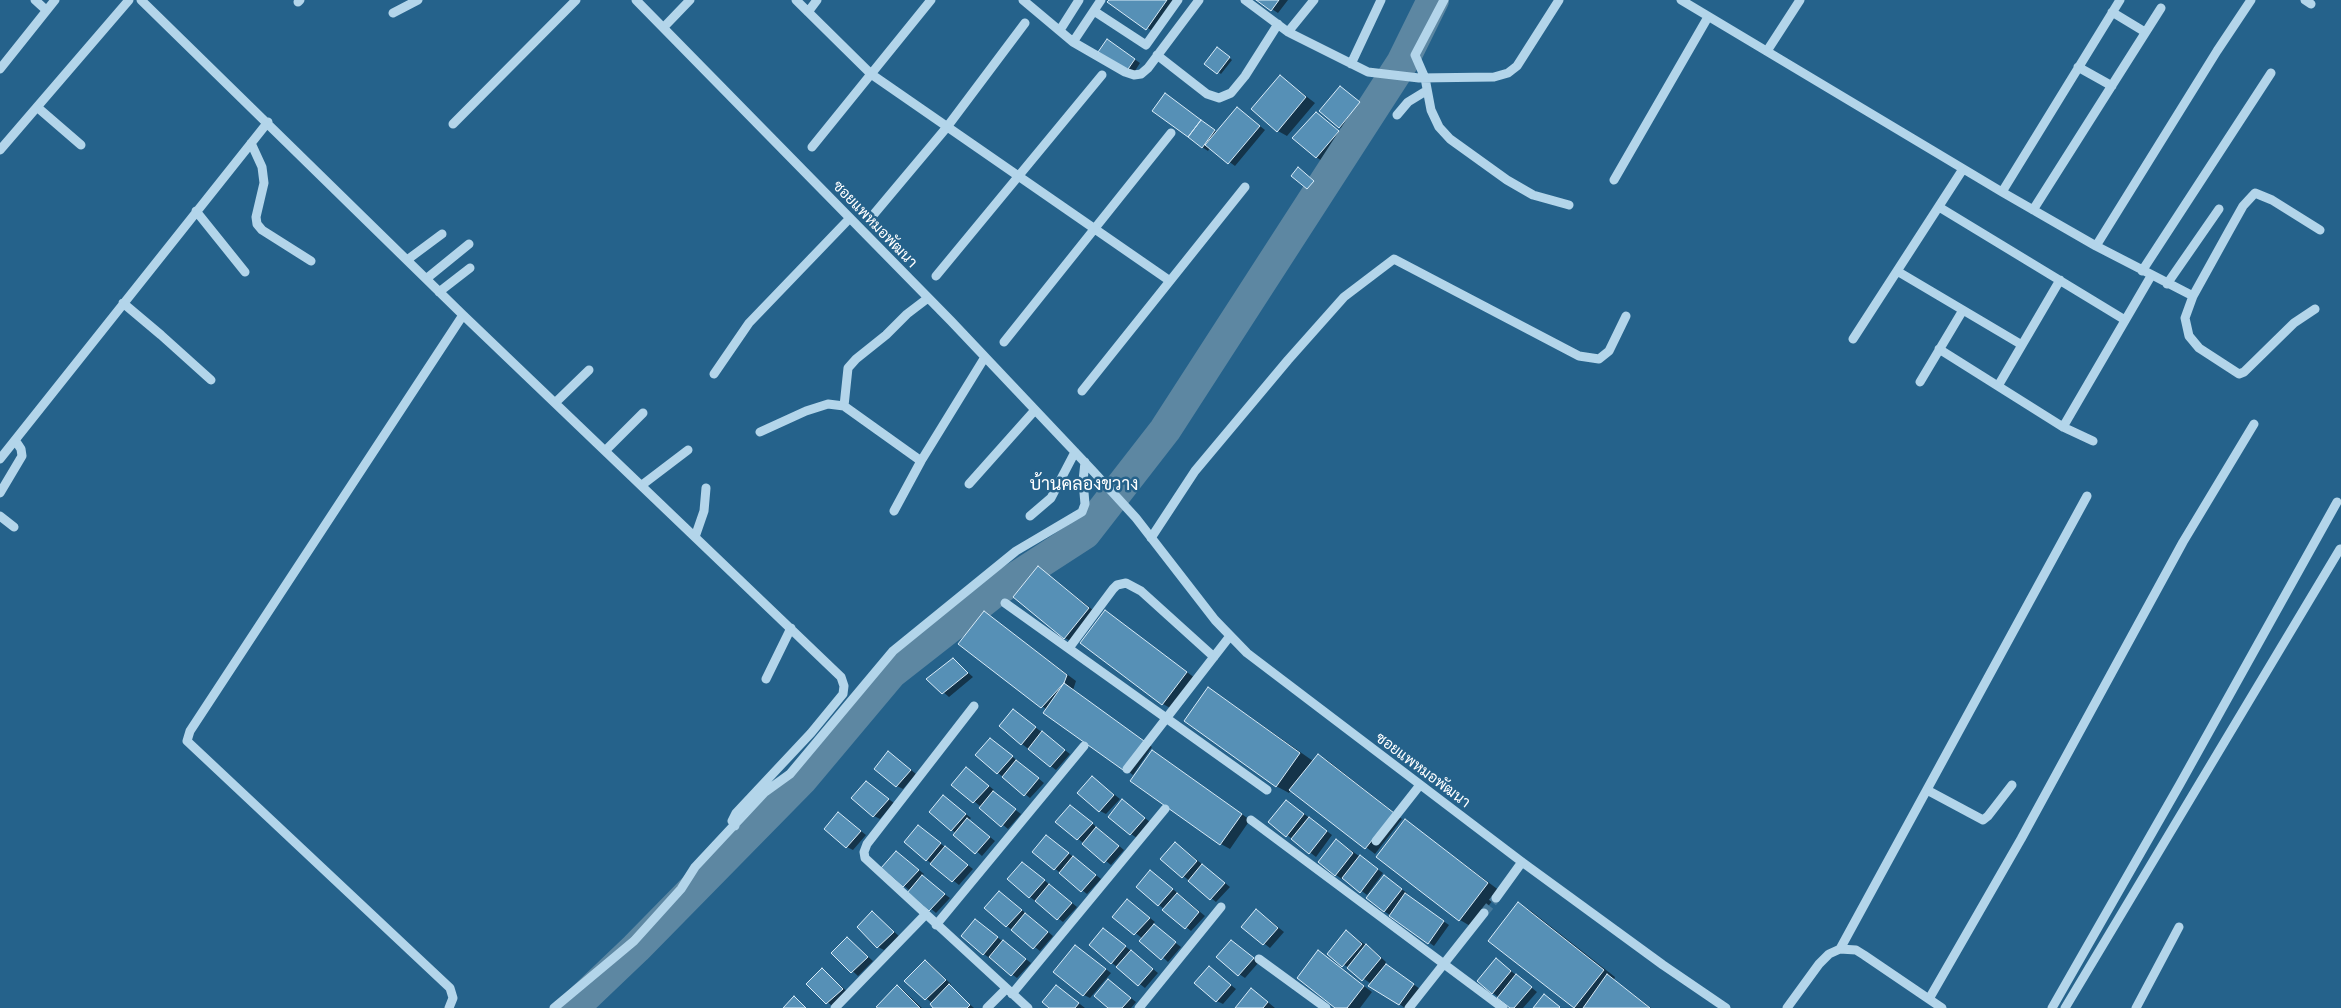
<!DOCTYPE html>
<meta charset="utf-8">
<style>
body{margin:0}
canvas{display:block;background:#25628b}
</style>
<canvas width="2341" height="1008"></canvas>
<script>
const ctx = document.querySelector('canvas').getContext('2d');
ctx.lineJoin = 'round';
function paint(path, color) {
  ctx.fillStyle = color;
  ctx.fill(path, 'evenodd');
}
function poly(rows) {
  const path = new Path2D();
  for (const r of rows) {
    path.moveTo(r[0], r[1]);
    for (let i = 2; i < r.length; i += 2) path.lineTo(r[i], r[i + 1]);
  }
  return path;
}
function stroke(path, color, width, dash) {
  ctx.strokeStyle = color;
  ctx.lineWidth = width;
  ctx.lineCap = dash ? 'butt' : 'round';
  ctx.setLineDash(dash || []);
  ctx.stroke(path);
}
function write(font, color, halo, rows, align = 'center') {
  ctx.font = font + ' Commissioner,Sarabun,sans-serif';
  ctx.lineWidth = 5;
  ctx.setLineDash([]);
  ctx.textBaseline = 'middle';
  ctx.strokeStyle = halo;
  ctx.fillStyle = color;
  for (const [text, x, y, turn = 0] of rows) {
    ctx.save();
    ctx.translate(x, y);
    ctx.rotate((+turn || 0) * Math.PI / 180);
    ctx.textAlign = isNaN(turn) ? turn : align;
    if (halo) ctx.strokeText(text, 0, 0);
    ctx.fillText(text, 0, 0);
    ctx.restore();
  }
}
paint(poly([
 [1110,0,1180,0,1156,34],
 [1258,0,1288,0,1278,13],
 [1113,44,1140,63,1133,74,1127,70],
 [1220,50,1232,60,1221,74,1206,63],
 [1281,77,1315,103,1287,136,1278,131],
 [1341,88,1365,107,1345,130,1339,127],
 [1171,98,1217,132,1237,108,1265,130,1235,166,1210,148,1208,151,1202,147],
 [1316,113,1344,136,1322,161,1316,157],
 [1301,170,1316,183,1310,189,1308,188],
 [1038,567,1098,614,1074,643,1065,638],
 [984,612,1076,681,1073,690,1152,747,1133,775,960,644],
 [1105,612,1195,678,1172,709,1163,704],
 [953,659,973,677,949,697,928,679],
 [1209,688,1313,761,1318,755,1327,760,1402,819,1375,854,1291,790,1289,793,1276,786],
 [1013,710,1070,754,1056,770,1022,744],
 [996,743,1044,783,1030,798,998,773],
 [894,756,916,774,903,789,897,786],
 [1162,757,1250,820,1230,849,1221,844],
 [972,772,994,790,992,792,1021,814,1008,829,953,784],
 [1092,777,1120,799,1106,814,1100,811],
 [866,782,894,803,880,819,874,816],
 [944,797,971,818,969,820,995,841,982,856,952,830],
 [1123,801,1150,822,1137,838,1131,834],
 [1287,801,1332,835,1316,857,1270,822],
 [1076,810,1124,850,1111,865,1057,822],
 [839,814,866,835,853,850,847,847],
 [1405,820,1500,891,1472,927,1460,920],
 [918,826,973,869,959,885,927,860],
 [1047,836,1101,879,1087,894,1034,852],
 [1342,844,1383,873,1367,895,1343,877,1342,879,1336,875,1319,862],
 [1181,847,1230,887,1216,902,1162,859],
 [902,856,924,874,921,877,950,898,936,913,883,868],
 [1028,867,1077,907,1063,922,1030,897],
 [1156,875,1205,916,1191,931,1159,905],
 [1384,876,1407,893,1405,895,1449,925,1434,946,1384,911],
 [1005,896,1053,936,1040,951,1007,926],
 [1133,904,1155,922,1152,925,1181,947,1168,962,1143,939,1114,916],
 [1519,904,1531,911,1615,977,1614,980,1651,1008,1575,1008,1489,941],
 [873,913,899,936,884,950,878,947],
 [1262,914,1284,932,1270,948,1243,927],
 [976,921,1031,963,1017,978,984,954],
 [1104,929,1158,973,1145,988,1112,963],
 [1346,932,1372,949,1386,962,1385,964,1420,989,1405,1008,1329,954],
 [847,938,873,961,858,976,833,953],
 [1231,941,1259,962,1245,978,1239,974],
 [1076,946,1111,973,1090,998,1084,995],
 [1319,952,1372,992,1360,1008,1337,1008],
 [1496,959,1537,992,1523,1008,1512,1008,1493,993],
 [925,961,931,965,951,984,949,986,974,1008,935,1008,932,1003,905,981],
 [1209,968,1236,989,1223,1004,1217,1001],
 [822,970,848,992,833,1007,808,984],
 [1109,981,1136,1002,1131,1008,1110,1008],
 [1056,986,1062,990,1085,1008,1051,1008],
 [897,987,903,990,922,1008,879,1008],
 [1251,989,1257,993,1275,1008,1236,1008]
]), '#0007');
stroke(poly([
 [573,1008,636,948,802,779,891,673,997,590,1085,533,1165,430,1402,63,1433,0]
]), '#5d87a2', 32);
const building = poly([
 [1109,0,1167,0,1146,30,1107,2,1109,0],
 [1256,0,1279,0,1271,11,1256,0],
 [1107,39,1135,59,1126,72,1098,52,1107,39],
 [1217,47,1230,57,1217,74,1204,64,1217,47],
 [1280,75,1306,97,1277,132,1251,109,1280,75],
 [1340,86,1360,102,1339,128,1319,111,1340,86],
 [1165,93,1201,120,1188,137,1152,111,1165,93],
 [1237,107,1260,126,1228,164,1205,145,1237,107],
 [1316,112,1339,131,1316,158,1292,138,1316,112],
 [1201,120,1215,130,1202,148,1188,137,1201,120],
 [1298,167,1314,181,1307,189,1291,176,1298,167],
 [1038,566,1089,608,1064,639,1013,597,1038,566],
 [1105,610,1187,672,1162,705,1080,643,1105,610],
 [984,611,1067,675,1064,683,1041,708,958,644,984,611],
 [953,658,968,673,942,694,926,679,953,658],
 [1064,683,1144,741,1123,770,1043,713,1064,683],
 [1208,687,1300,753,1276,787,1184,721,1208,687],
 [1013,709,1036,727,1021,745,999,726,1013,709],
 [1042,731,1065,750,1050,767,1028,749,1042,731],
 [990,738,1013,756,997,774,975,755,990,738],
 [1152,750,1242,814,1220,845,1130,781,1152,750],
 [888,751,911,770,896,787,874,769,888,751],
 [1318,754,1394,813,1365,849,1289,790,1318,754],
 [1016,760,1039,778,1024,796,1002,777,1016,760],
 [966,767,989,786,973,803,951,785,966,767],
 [1092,776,1114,795,1099,812,1077,793,1092,776],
 [866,781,889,799,873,817,851,798,866,781],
 [993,791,1016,809,1001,827,979,808,993,791],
 [943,795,966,814,951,831,929,812,943,795],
 [1122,799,1145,818,1130,835,1108,817,1122,799],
 [1286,800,1304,814,1286,837,1268,822,1286,800],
 [1070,805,1093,823,1077,840,1055,822,1070,805],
 [838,812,861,831,846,848,824,829,838,812],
 [1309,817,1327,831,1309,854,1291,839,1309,817],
 [967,818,990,837,975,854,953,835,967,818],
 [1405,819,1488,883,1459,921,1376,857,1405,819],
 [918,825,941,843,926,861,904,842,918,825],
 [1096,827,1119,846,1104,863,1082,844,1096,827],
 [1046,835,1069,853,1054,870,1032,852,1046,835],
 [1336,839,1353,853,1335,876,1318,862,1336,839],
 [1175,842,1197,861,1182,878,1160,859,1175,842],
 [945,846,968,865,952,882,930,864,945,846],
 [896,851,919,870,903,887,881,868,896,851],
 [1360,855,1378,869,1360,893,1342,878,1360,855],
 [1073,856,1096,875,1081,892,1059,873,1073,856],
 [1022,862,1045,880,1029,898,1007,879,1022,862],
 [1202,864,1225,883,1210,900,1188,881,1202,864],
 [1150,870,1173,889,1158,906,1136,887,1150,870],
 [922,875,945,894,929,911,907,893,922,875],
 [1384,875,1402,889,1384,912,1366,898,1384,875],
 [1049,884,1072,903,1057,920,1035,901,1049,884],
 [999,891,1022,910,1006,927,984,908,999,891],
 [1177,893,1199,912,1185,929,1162,910,1177,893],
 [1405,893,1444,921,1428,944,1389,916,1405,893],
 [1127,899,1150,918,1134,935,1112,917,1127,899],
 [1518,902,1604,970,1574,1008,1488,941,1518,902],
 [1256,909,1278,928,1263,945,1241,927,1256,909],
 [872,911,894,932,877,948,857,927,872,911],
 [1025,913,1048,932,1033,949,1011,930,1025,913],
 [975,919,998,937,983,955,961,936,975,919],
 [1154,924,1176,942,1161,960,1139,941,1154,924],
 [1103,928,1126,946,1111,964,1089,945,1103,928],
 [1346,930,1362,944,1342,967,1327,954,1346,930],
 [847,937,868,957,851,973,831,953,847,937],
 [1003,940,1026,959,1011,976,989,957,1003,940],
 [1231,940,1254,958,1238,976,1216,957,1231,940],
 [1366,944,1381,958,1362,981,1347,968,1366,944],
 [1075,945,1106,969,1083,996,1053,972,1075,945],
 [1131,950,1153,969,1138,986,1116,967,1131,950],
 [1318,950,1364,986,1347,1008,1335,1008,1297,978,1318,950],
 [1496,958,1511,971,1492,994,1477,981,1496,958],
 [925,960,946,980,925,1000,904,981,925,960],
 [1386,964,1414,984,1399,1005,1368,986,1386,964],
 [1209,966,1231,985,1216,1002,1194,983,1209,966],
 [822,968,843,989,826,1004,806,984,822,968],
 [1516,974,1532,987,1514,1008,1510,1008,1497,998,1516,974],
 [1607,974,1650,1008,1583,1008,1607,974],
 [1108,979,1131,998,1122,1008,1108,1008,1094,996,1108,979],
 [949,984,970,1005,967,1008,933,1008,930,1004,949,984],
 [897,985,920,1008,878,1008,876,1007,897,985],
 [1056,985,1079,1003,1075,1008,1049,1008,1042,1002,1056,985],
 [1251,988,1268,1002,1263,1008,1235,1008,1251,988],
 [1544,994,1560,1007,1559,1008,1533,1008,1544,994],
 [794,996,806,1008,783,1008,794,996]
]);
paint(building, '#5690b6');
stroke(building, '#d8ebf8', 1);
stroke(poly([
 [1484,913,1496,898]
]), '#467a9c', 9, [9, 4.5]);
stroke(poly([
 [35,0,46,10],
 [141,0,463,315,841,677,844,686,843,694,811,733,736,813,732,821,735,826],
 [636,0,951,321,1092,470,1136,518,1215,620,1247,653,1522,862,1663,965,1726,1008],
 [796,0,871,74,1170,281],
 [1023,0,1073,42,1125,72,1134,75,1141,74,1148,68,1199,0],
 [1245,0,1288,32,1368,72,1419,78,1494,77,1508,73,1517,66,1559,0],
 [1444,0,1415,55,1425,78,1431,110,1439,127,1450,139,1507,180,1533,195,1569,205],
 [1681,0,2002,192,2096,246,2193,296],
 [2305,0,2311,4],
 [298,2,300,0],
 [1094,11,1146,45,1178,0],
 [808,12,817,0],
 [2112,12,2145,32],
 [393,13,418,0],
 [664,27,690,0],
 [1060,30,1079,0],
 [1288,32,1314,0],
 [1073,42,1101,0],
 [1767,51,1800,0],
 [1157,55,1207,94,1219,98,1231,93,1245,76,1278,24],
 [1351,64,1381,0],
 [2078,67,2112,86],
 [0,69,55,0],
 [37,107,81,145],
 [1397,115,1408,102,1426,91],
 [453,124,576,0],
 [251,143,262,167,264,183,256,217,257,224,262,230,311,261],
 [812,147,931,0],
 [0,150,129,0],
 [1614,180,1708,17],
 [2002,192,2120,0],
 [1939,207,2125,320],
 [2033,210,2161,8],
 [196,211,245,272],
 [874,214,947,127,1025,23],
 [2096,246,2217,51,2251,0],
 [407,260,442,234],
 [1897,271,2022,345],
 [2142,271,2271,73],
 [936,276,1102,75],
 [426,279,469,244],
 [2167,284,2219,209],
 [439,292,470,268],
 [123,303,161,335,211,380],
 [2315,309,2294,323,2244,372,2239,374,2199,348,2189,336,2185,318,2193,296,2229,231,2243,206,2255,193,2272,200,2320,230],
 [1853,339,1963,169],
 [1004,342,1171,133],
 [1939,349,2063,427,2093,441],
 [714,374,749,323,850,218],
 [1920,382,1963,310],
 [1998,386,2060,280],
 [1082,391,1245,187],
 [556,402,589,370],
 [844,406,848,368,856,359,886,335,907,314,928,298],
 [2063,427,2151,276],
 [760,432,806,411,828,404,844,406,921,461,985,357],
 [606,450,643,413],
 [0,459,268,122],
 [969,484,1035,410],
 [642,485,688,450],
 [0,493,22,456,21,449,15,440],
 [894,511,921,461],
 [0,516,14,527],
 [1030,516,1051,498,1075,452],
 [695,537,704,511,706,488],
 [1151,538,1195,471,1288,360,1344,297,1394,259,1579,356,1599,359,1609,351,1626,316],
 [1005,603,1267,790],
 [1069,648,1113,589,1117,585,1126,583,1141,591,1214,657],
 [766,679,791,628],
 [974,706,867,844,864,852,865,858,1028,1008],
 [1127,769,1230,636],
 [1927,790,1983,820,1988,816,2012,785],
 [1251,820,1503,1008],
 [1376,841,1420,785],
 [1496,898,1522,862],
 [936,925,1084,746],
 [1840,949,2087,496],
 [1259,959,1326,1008],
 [1012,994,1165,809],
 [1929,999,2021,839,2183,542,2254,424],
 [449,1008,453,998,450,988,187,741,190,731,463,315],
 [554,1008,634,941,681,889,695,867,765,792,790,774,893,651,1016,551,1082,512,1085,504,1083,481,1085,462],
 [835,1008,925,915],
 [987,1008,1006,989],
 [1139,1008,1221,907],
 [1409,1008,1484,913],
 [1787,1008,1819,964,1829,954,1840,949,1856,950,1864,955,1942,1008],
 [2052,1008,2180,784,2337,502],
 [2065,1008,2340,549],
 [2136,1008,2179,927]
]), '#b3d5ea', 9);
write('15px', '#fff', '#25628b', [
 ["ซอยแพหมอพัฒนา",875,224,46],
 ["ซอยแพหมอพัฒนา",1423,770,37]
]);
write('18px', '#fff', '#25628b', [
 ["บ้านคลองขวาง",1084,484]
]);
</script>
